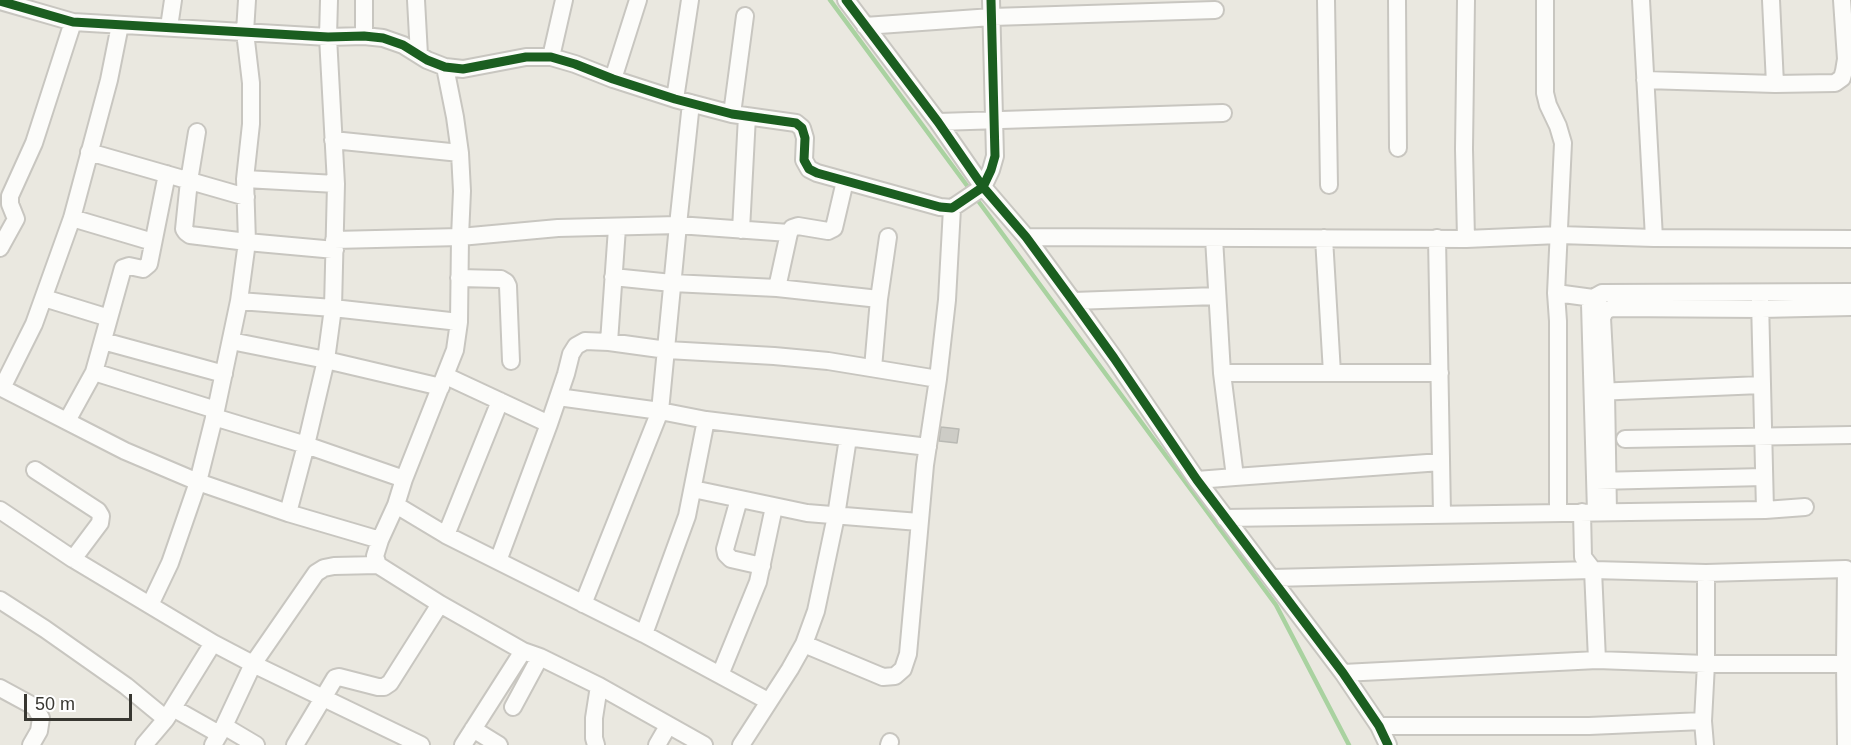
<!DOCTYPE html>
<style>
body{margin:0}
#map{position:relative;width:1851px;height:745px;overflow:hidden;background:#eae8e0;font-family:Arial,sans-serif}
canvas{display:block}
.scale{position:absolute;left:24px;top:694px;width:108px;height:27px;box-sizing:border-box;border:3px solid #383731;border-top:0;padding-left:8px;font-size:18px;line-height:21px;white-space:nowrap;color:#383731;-webkit-text-stroke:4px #fff;paint-order:stroke}
</style>
<div id="map">
<canvas width="1851" height="745"></canvas>
<div class="scale">50 m</div>
</div>
<script>
const ctx = document.querySelector('canvas').getContext('2d');
ctx.lineJoin = 'round';
function poly(rows) {
  const path = new Path2D();
  for (const r of rows) {
    path.moveTo(r[0], r[1]);
    for (let i = 2; i < r.length; i += 2) path.lineTo(r[i], r[i + 1]);
  }
  return path;
}
function stroke(path, color, width, dash) {
  ctx.strokeStyle = color;
  ctx.lineWidth = width;
  ctx.lineCap = dash ? 'butt' : 'round';
  ctx.setLineDash(dash || []);
  ctx.stroke(path);
}
function paint(path, color) {
  ctx.fillStyle = color;
  ctx.fill(path, 'evenodd');
}
stroke(poly([
 [830,0,971,191],
 [976,198,1276,605,1349,745]
]), '#a9d2a0', 4.5);
const building = poly([
 [941,427,959,429,957,443,939,441,941,427]
]);
paint(building, '#cdccc6');
stroke(building, '#b9b9b3', 1.5);
const minor = poly([
 [329,0,328,37,336,184],
 [364,0,364,36],
 [416,0,419,55],
 [846,0,938,122,983,187,1026,237,1073,301,1114,358,1197,480,1343,673,1379,726,1388,745],
 [1326,0,1329,185],
 [1397,0,1398,148],
 [1545,0,1545,93,1548,105,1558,126,1563,143,1556,293,1558,321,1558,512],
 [1641,0,1654,238],
 [1771,0,1775,84],
 [0,1,73,22,328,37,364,36,383,38,403,45,427,60,445,67,463,69,526,57,551,57,575,64,613,79,675,99,732,114,796,123,802,128,805,138,804,160,809,169,817,173,940,207,952,208,983,187,991,170,995,156,991,0],
 [120,25,109,80,72,218,34,324,2,388,125,451,198,482,288,513,380,540],
 [865,26,992,17,1215,10],
 [169,27,173,0],
 [551,57,564,0],
 [613,79,638,0],
 [1645,80,1775,84,1835,83,1842,78,1844,71,1846,59,1842,0],
 [675,99,690,0],
 [691,103,678,225,789,233],
 [732,114,745,16],
 [938,122,1223,113],
 [197,132,189,181,184,229,186,232,190,235,247,242,335,250],
 [333,140,460,153],
 [89,152,246,197],
 [245,179,336,184,333,308,326,360,306,445,288,513],
 [72,218,153,242],
 [741,230,747,116],
 [1026,237,1466,239,1559,235,1654,238,1851,239],
 [1324,238,1332,373],
 [1437,238,1442,514],
 [1466,239,1464,149,1466,0],
 [334,240,460,237,558,228,678,225,660,411,583,604],
 [0,248,16,219,10,204,10,196,34,143,73,22],
 [613,277,672,283,777,288,879,299],
 [459,278,501,279,506,282,508,286,511,361],
 [777,288,789,233,792,228,798,226,828,231,834,228,845,181],
 [1556,293,1593,298,1600,306],
 [44,298,109,318],
 [1760,300,1765,510],
 [239,301,333,308,459,322],
 [1073,301,1217,296],
 [103,341,224,374],
 [231,341,326,360,441,387],
 [609,342,617,228],
 [873,368,879,299,888,237],
 [94,372,216,410],
 [1222,373,1440,373],
 [446,376,549,424],
 [1596,392,1761,385],
 [558,397,660,411,706,420,928,447],
 [214,417,306,445,404,479],
 [67,421,94,372,123,268,129,266,143,269,149,264,167,174],
 [1625,439,1851,435],
 [35,470,98,511,101,516,100,523,73,559],
 [1235,477,1441,462],
 [1197,480,1235,477,1222,373,1214,238],
 [1596,481,1764,477],
 [693,489,807,513,919,522],
 [739,499,725,549,726,554,731,559,762,566],
 [396,505,446,535,644,634,768,701],
 [0,510,73,559,213,643,253,664,421,745],
 [1582,512,1583,557,1593,570,1597,660],
 [1596,512,1590,304,1593,298,1602,293,1851,292],
 [1608,512,1606,392,1602,318,1605,311,1612,308,1761,309,1851,307],
 [1225,518,1765,510,1805,507],
 [446,535,500,401],
 [498,561,549,424,566,374,571,354,576,346,585,341,609,342,667,350,774,356,828,361,938,379],
 [378,565,440,604,523,651,540,657,599,686,704,745],
 [1272,578,1593,570,1706,573,1846,569,1845,664,1846,745],
 [0,600,45,629,126,686,166,719,144,745],
 [150,605,170,563,198,482,216,410,239,301,247,242,245,179,251,124,251,83,245,32,247,0],
 [644,634,687,516,706,420],
 [804,644,883,677,895,676,903,669,908,654,925,465,938,379,947,300,952,208],
 [1343,673,1597,660,1706,664,1845,664],
 [720,675,758,582,774,507],
 [0,688,35,707,41,718,39,731,31,745],
 [513,707,540,657],
 [173,708,219,734],
 [166,719,213,643],
 [224,726,256,745],
 [1379,726,1589,726,1703,721],
 [473,729,499,745],
 [213,745,224,726,253,664,316,573,324,568,334,566,378,565,375,556,380,540,396,505,404,479,455,350,459,322,460,237,462,191,460,153,455,117,445,67],
 [295,745,335,678,339,677,378,687,384,687,390,683,440,604],
 [463,745,523,651],
 [596,745,594,738,594,718,599,686],
 [657,745,668,726],
 [741,745,790,669,804,644,816,611,836,516,848,438],
 [889,745,890,742],
 [1705,745,1703,721,1706,664,1706,573]
]);
stroke(minor, '#c8c6c0', 20);
stroke(minor, '#fcfcfa', 16);
stroke(poly([
 [846,0,938,122,983,187,1026,237,1073,301,1114,358,1197,480,1343,673,1379,726,1388,745],
 [0,1,73,22,328,37,364,36,383,38,403,45,427,60,445,67,463,69,526,57,551,57,575,64,613,79,675,99,732,114,796,123,802,128,805,138,804,160,809,169,817,173,940,207,952,208,983,187,991,170,995,156,991,0]
]), '#1b5e20', 9);
</script>
